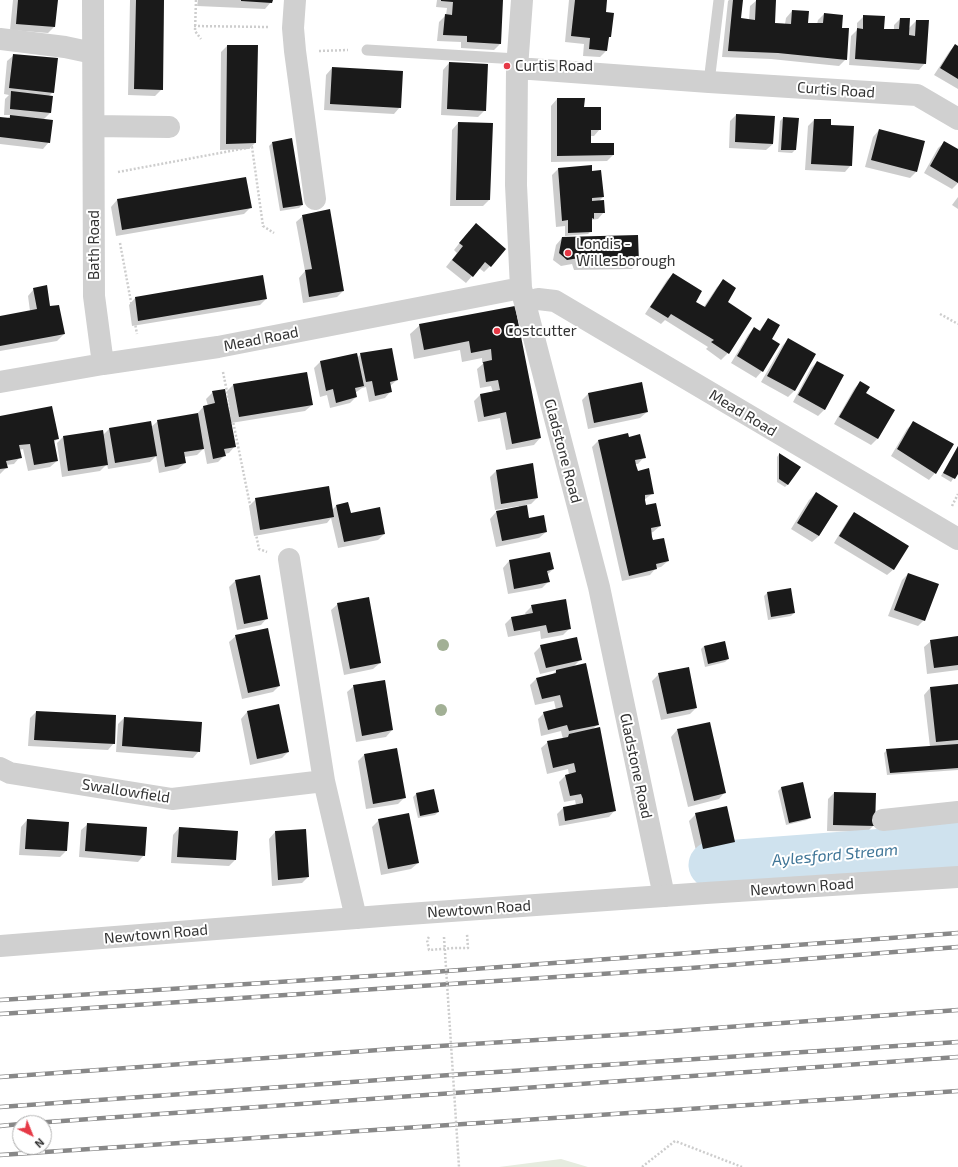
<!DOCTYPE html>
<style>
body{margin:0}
#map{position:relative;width:958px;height:1167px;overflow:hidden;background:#fff;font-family:"Exo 2",sans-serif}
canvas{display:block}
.north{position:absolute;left:12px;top:1115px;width:40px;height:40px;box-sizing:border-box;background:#fff;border:1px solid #adadad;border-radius:50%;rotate:137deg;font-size:11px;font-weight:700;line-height:16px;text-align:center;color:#333}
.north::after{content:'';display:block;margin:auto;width:14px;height:18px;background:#e63946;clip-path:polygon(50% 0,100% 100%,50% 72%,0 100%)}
</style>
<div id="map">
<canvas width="958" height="1167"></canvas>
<div class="north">N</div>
</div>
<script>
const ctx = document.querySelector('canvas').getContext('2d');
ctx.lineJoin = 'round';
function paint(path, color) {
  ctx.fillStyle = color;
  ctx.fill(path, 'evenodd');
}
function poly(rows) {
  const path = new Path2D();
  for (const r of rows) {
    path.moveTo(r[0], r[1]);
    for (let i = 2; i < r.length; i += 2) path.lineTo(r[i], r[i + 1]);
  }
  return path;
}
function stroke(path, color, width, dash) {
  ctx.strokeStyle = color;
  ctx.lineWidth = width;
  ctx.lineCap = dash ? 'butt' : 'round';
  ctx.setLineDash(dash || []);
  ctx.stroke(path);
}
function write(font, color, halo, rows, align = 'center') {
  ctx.font = font + ' "Exo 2",sans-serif';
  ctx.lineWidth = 4;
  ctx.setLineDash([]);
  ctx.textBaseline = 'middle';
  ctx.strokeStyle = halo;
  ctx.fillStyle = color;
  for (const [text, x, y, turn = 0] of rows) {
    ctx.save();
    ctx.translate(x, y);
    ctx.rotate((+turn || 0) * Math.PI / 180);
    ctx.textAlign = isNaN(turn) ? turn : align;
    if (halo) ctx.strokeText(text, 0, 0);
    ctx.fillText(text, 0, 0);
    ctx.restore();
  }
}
paint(poly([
 [561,1159,588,1167,499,1167]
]), '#e6ecdf');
paint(poly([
 [13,0,56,0,54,27,48,33,10,30],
 [130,0,164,0,162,89,155,96,128,95],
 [198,0,272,0,271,2,265,9,197,6],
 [437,0,501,0,500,44,494,50,461,48,461,42,437,41,439,22,446,15,447,8,436,7],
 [569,0,606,0,605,13,610,36,608,39,606,51,600,57,583,56,584,44,565,42],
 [729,0,742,0,740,19,749,20,750,6,757,0,774,23,785,24,786,18,792,11,807,24,817,24,818,20,824,14,841,28,846,59,839,66,771,59,722,57,728,1],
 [864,16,883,30,894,30,894,25,900,19,908,29,916,21,925,63,919,70,849,65,851,36,857,30,857,23],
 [955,45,958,47,958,89,934,75,949,52],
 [227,46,255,143,249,149,220,150,221,52],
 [14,55,53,92,49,96,50,113,44,119,49,142,43,149,0,144,0,118,7,119,11,115,4,115,5,99,9,95,4,94,7,61],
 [449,63,485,110,478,117,441,115,443,70],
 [332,68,400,107,394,114,324,110,326,75],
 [557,99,583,108,600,129,594,136,590,136,590,144,613,155,607,161,551,162,551,106],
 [736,115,773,144,766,150,729,148,730,121],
 [783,118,795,150,792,153,778,152,780,121],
 [814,120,830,126,851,165,845,172,805,170,808,126],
 [458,123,491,124,489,200,483,206,450,206,452,130],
 [879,130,916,172,910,178,865,167,873,137],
 [945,142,958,150,958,183,952,189,924,173,938,148],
 [272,143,302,205,299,208,280,211,269,146],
 [558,169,592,172,603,197,598,202,604,212,598,219,591,220,591,231,588,234,565,236,565,226,556,227,552,175],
 [246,178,251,207,244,214,116,236,111,207,117,200],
 [958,197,958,209,952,205],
 [303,216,343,291,337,297,303,303,299,278,305,271,296,222],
 [469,231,490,266,484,272,479,268,466,283,446,267,457,253,454,250],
 [562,238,638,263,632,269,574,270,572,264,561,266,553,260,556,245],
 [673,274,694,302,703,308,717,287,723,281,726,302,751,318,728,353,721,360,706,349,708,347,665,320,661,324,645,314,667,280],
 [34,289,50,308,64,334,57,341,0,351,0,317,30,311,28,296],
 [135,298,266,299,260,305,132,326,129,305],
 [514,307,540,438,534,445,506,450,500,418,478,422,474,401,480,395,493,392,491,386,480,388,477,369,484,363,482,363,482,358,462,362,460,350,414,359,410,334,420,325],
 [768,319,770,339,762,371,756,378,731,363,748,335,754,328,759,331],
 [788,340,815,355,794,391,788,397,761,382,782,346],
 [361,354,397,380,390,386,391,391,385,398,369,402,366,387,362,388,355,393,356,397,350,403,330,408,327,395,320,397,314,368,320,362,357,358],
 [817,362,825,409,818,416,793,402,811,368],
 [306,373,312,405,305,411,231,423,235,446,229,453,224,454,224,456,218,462,207,464,204,448,197,455,184,457,185,463,178,469,159,473,156,456,150,462,108,469,107,464,100,471,62,477,57,443,63,437,102,436,109,429,150,422,151,427,158,421,197,414,204,406,208,406,206,399,213,392,228,411,230,410,227,391,233,385],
 [860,382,865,394,894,411,877,439,871,445,834,424,854,389],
 [588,394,647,412,640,418,588,429,582,400],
 [0,417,57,439,53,443,57,461,50,467,28,471,23,449,19,450,20,457,14,464,6,465,7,467,0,474],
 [913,423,935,473,929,480,891,456,907,429],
 [598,441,644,457,638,464,635,464,637,472,653,493,644,500,646,506,660,526,653,532,650,533,651,537,668,561,661,567,656,568,650,575,622,581,592,447],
 [958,446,958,471,951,482,941,476],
 [779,454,788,484,785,487,777,482,777,457],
 [532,465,537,498,531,504,525,505,528,519,546,532,539,538,496,547,490,519,496,512,519,508,519,506,495,510,490,477,496,471],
 [816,493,837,507,819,536,812,542,791,529,809,500],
 [256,499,332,510,336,506,384,534,378,540,338,548,331,518,327,523,254,536,249,506],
 [855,513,894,569,887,575,834,543,848,520],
 [550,553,553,569,547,575,549,581,542,588,508,594,503,568,509,561],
 [908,574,924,620,918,626,888,616,902,580],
 [235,581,267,618,261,625,237,630,229,587],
 [790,589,794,613,791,616,768,620,764,596,767,593],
 [338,604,380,663,373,669,344,675,331,610],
 [532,606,570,628,563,635,541,639,540,631,508,637,505,624,512,617,526,615,525,613],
 [236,636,279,686,273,692,242,699,229,642],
 [958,637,958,670,927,674,924,647,931,641],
 [724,642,728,659,725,662,705,667,701,649,704,646],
 [541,646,581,659,573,667,597,725,592,730,615,810,609,817,559,826,557,814,563,808,576,805,575,800,564,802,559,782,566,775,569,775,568,769,547,774,541,748,548,742,563,739,561,731,541,736,538,719,544,713,556,710,554,701,535,705,530,685,536,679,552,675,557,670,540,674,534,653],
 [659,674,696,708,690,714,661,720,652,681],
 [384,681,392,730,386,737,356,742,347,692,354,686],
 [958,685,958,770,887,775,884,753,887,750,930,747,924,695,930,688],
 [36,712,114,743,108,750,28,746,30,718],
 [247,712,288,752,282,758,250,765,241,719],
 [124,718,199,751,193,758,116,752,118,724],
 [677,730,725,792,719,799,688,807,671,737],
 [364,755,405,797,398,804,366,809,358,761],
 [803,783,810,817,807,820,786,825,778,791,781,788],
 [834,793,874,825,867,832,827,831,828,799],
 [416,794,438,812,435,815,418,818,413,797],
 [696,814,734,841,727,848,697,855,689,821],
 [27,820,66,851,60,857,19,855,21,827],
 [379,820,418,863,411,869,381,875,372,827],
 [88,824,144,855,138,862,79,857,81,830],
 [179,828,235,860,229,866,171,863,173,835],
 [275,832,308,877,302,883,272,886,269,839]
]), '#0003');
stroke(poly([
 [712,865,872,853,958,844]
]), '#cfe2ee', 47);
paint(poly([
 [18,0,58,0,55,27,16,24],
 [136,0,164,0,163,90,134,89],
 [241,0,273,0,272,3,241,1],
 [441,0,503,0,501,44,467,42,467,36,443,35,445,14,452,15,453,2,441,1],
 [575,0,607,0,606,12,614,13,611,37,609,37,607,51,589,49,590,38,571,36],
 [733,0,743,0,741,18,755,20,756,0,776,0,775,23,791,24,792,10,809,11,808,23,823,23,824,13,843,15,842,28,849,28,847,60,778,53,728,51],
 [863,15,885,16,884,29,899,29,900,18,910,18,909,35,915,36,916,20,929,20,926,64,855,59,857,28,863,29],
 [955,44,958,46,958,79,940,68],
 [227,45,258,45,256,143,226,144],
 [13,54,58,58,54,93,9,88],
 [449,62,488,64,486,111,447,109],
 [332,67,403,71,401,108,330,104],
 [11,91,53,96,51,113,10,109],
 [557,98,585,98,584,107,601,107,601,130,591,130,591,143,614,143,614,155,557,156],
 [736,114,775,116,773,144,735,142],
 [10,115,53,120,50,143,0,137,0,117,10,118],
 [783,117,799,118,796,150,781,150],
 [814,119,831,119,831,125,854,126,852,166,811,164],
 [458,122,493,123,490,200,456,200],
 [879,129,925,141,917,172,871,160],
 [292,138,303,205,283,208,272,142],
 [944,141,958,149,958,183,930,166],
 [592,165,592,171,601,170,604,197,592,198,592,201,604,200,605,213,594,213,594,219,592,218,592,232,568,233,568,220,562,221,558,168],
 [246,177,252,208,122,230,117,199],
 [330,209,344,291,309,297,305,270,312,269,302,215],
 [476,223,506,249,491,267,485,262,473,277,452,260,463,246,459,243],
 [638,235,639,263,581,264,579,258,567,260,559,253,562,237],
 [673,273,702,291,696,302,705,307,723,279,736,288,728,302,752,318,729,354,711,342,714,340,671,314,668,318,650,307],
 [263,275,267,299,138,321,135,297],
 [47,285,50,306,59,305,65,334,0,346,0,316,37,309,33,288],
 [515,306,541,438,512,444,506,412,484,417,480,394,500,390,498,380,486,382,483,362,492,360,491,349,471,353,469,341,424,350,419,324],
 [768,318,780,325,772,339,780,344,763,372,737,356,754,327,760,331],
 [788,338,816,354,795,391,767,376],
 [392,348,398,380,390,382,392,392,375,396,372,381,366,382,360,353],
 [357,353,364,386,355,388,357,397,336,403,333,389,326,391,320,361],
 [817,361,844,375,825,410,798,395],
 [307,372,313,405,239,417,233,384],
 [860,381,870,387,866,393,895,410,878,439,839,417],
 [642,382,648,412,594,423,588,393],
 [225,389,236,447,224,449,226,456,213,459,203,406,215,403,212,391],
 [52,406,59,439,54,440,58,461,34,465,30,444,19,445,22,458,6,461,8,468,0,469,0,416],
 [198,413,204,449,184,452,186,463,165,467,157,420],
 [151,421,157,456,115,463,109,428],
 [913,421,954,444,936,474,897,449],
 [103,430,108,465,68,471,63,436],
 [628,433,629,437,640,434,646,458,635,460,636,465,638,471,649,468,654,494,645,495,645,500,646,505,656,503,661,526,651,528,652,537,653,540,664,538,669,561,656,564,657,569,629,576,598,440],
 [958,446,958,474,955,479,943,473],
 [779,453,801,467,788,485,779,479],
 [533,463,538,498,501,504,496,470],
 [329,486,334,517,260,530,255,498],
 [816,492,838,506,819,536,797,523],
 [348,502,351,513,380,507,385,534,344,542,336,505],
 [527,505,529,518,544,515,547,532,502,541,496,511],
 [854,512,909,546,894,570,839,536],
 [550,552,554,569,547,571,550,582,514,589,509,560],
 [908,573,939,584,925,621,894,610],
 [260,575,268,619,244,624,235,580],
 [791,588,795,613,771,617,767,592],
 [369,597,381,663,350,669,337,603],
 [566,599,571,629,548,633,546,625,514,631,511,617,533,613,531,605],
 [268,628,280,686,248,693,235,635],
 [958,636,958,665,934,668,930,640],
 [577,637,582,660,546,668,540,645],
 [725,641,729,659,708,664,704,646],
 [586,663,599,725,569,731,567,725,548,730,543,712,563,707,560,695,542,699,536,678,556,673,556,670],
 [689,667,697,708,667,714,658,673],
 [385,680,393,730,362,736,353,685],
 [958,684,958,740,936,742,930,687],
 [279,704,289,752,257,759,247,711],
 [36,711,116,715,115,744,34,740],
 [124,717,202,722,200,752,122,746],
 [710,722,726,793,694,801,677,729],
 [600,727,616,811,565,821,563,807,583,803,583,799,581,794,570,796,565,775,576,772,574,763,553,768,547,741,568,737,569,734],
 [958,744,958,768,890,773,886,749],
 [397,748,406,798,373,804,364,754],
 [803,782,811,818,789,823,781,787],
 [434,789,439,812,420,816,416,793],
 [834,792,876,793,875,826,833,825],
 [727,806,735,842,703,849,695,813],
 [409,813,419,863,388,869,378,819],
 [27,819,69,822,67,851,25,849],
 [87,823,147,827,145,856,85,851],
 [179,827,238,831,236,860,177,857],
 [306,829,309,877,278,880,275,831]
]), '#1a1a1a');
stroke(poly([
 [196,0,195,31,201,39],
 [194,26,268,27],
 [319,51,348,50],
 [118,172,252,147,263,226,274,233],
 [120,243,137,334],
 [940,314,958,324],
 [223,372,259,549,267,552],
 [952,506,958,494],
 [429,937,427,940,429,950,454,948,468,948,467,934],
 [642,1167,675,1141,742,1167]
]), '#cdcdcd', 2.5, [2, 2]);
stroke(poly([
 [367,50,517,59],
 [709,82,719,0]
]), '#d0d0d0', 11);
stroke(poly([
 [93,0,94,296,103,364],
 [295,0,293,28,295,51,315,199],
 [522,0,517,68,516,185,521,288,599,587,664,896],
 [0,39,65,47,93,53],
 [517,68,709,82,917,95,958,119],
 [94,126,169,127],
 [525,303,538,299,555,301,958,539],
 [0,382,103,364,218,347,521,288],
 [289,559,324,781,356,918],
 [0,768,10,773,172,799,324,781],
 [883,820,958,812]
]), '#d0d0d0', 22);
stroke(poly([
 [0,946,394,915,706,893,958,877]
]), '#d0d0d0', 22);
const rail = poly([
 [0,1000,433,972,958,933],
 [0,1014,691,968,958,947],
 [0,1077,407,1048,634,1034,958,1010],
 [0,1107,450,1075,958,1042],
 [34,1123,958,1057],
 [0,1126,20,1124],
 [0,1155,958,1091]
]);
stroke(rail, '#888', 4.5);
stroke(rail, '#fff', 3, [9]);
stroke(poly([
 [444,937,459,1167]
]), '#cdcdcd', 2.5, [2, 2]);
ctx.fillStyle = '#a2b095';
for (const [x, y] of [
 [443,645],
 [441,710]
]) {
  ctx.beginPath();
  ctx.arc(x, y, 6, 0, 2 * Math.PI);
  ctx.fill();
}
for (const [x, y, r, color] of [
 [507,66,4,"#e63946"],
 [568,253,4,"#e63946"],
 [497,331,4,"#e63946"]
]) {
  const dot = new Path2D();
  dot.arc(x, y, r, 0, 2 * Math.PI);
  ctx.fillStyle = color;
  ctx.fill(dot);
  stroke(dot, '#fff', 1.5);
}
write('15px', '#333', '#fff', [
 ["Curtis Road",515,66],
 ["Londis -",576,244],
 ["Willesborough",576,261],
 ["Costcutter",505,331]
], 'left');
write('15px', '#333', '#fff', [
 ["Curtis Road",836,90,4],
 ["Bath Road",94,245,-90],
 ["Mead Road",261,339,-11],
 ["Mead Road",743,413,31],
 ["Gladstone Road",563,451,75],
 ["Gladstone Road",636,766,78],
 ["Swallowfield",126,791,9],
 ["Newtown Road",802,887,-4],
 ["Newtown Road",479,909,-4],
 ["Newtown Road",156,934,-5]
]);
write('italic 16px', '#3f7597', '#fff', [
 ["Aylesford Stream",835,855,-5]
]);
</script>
